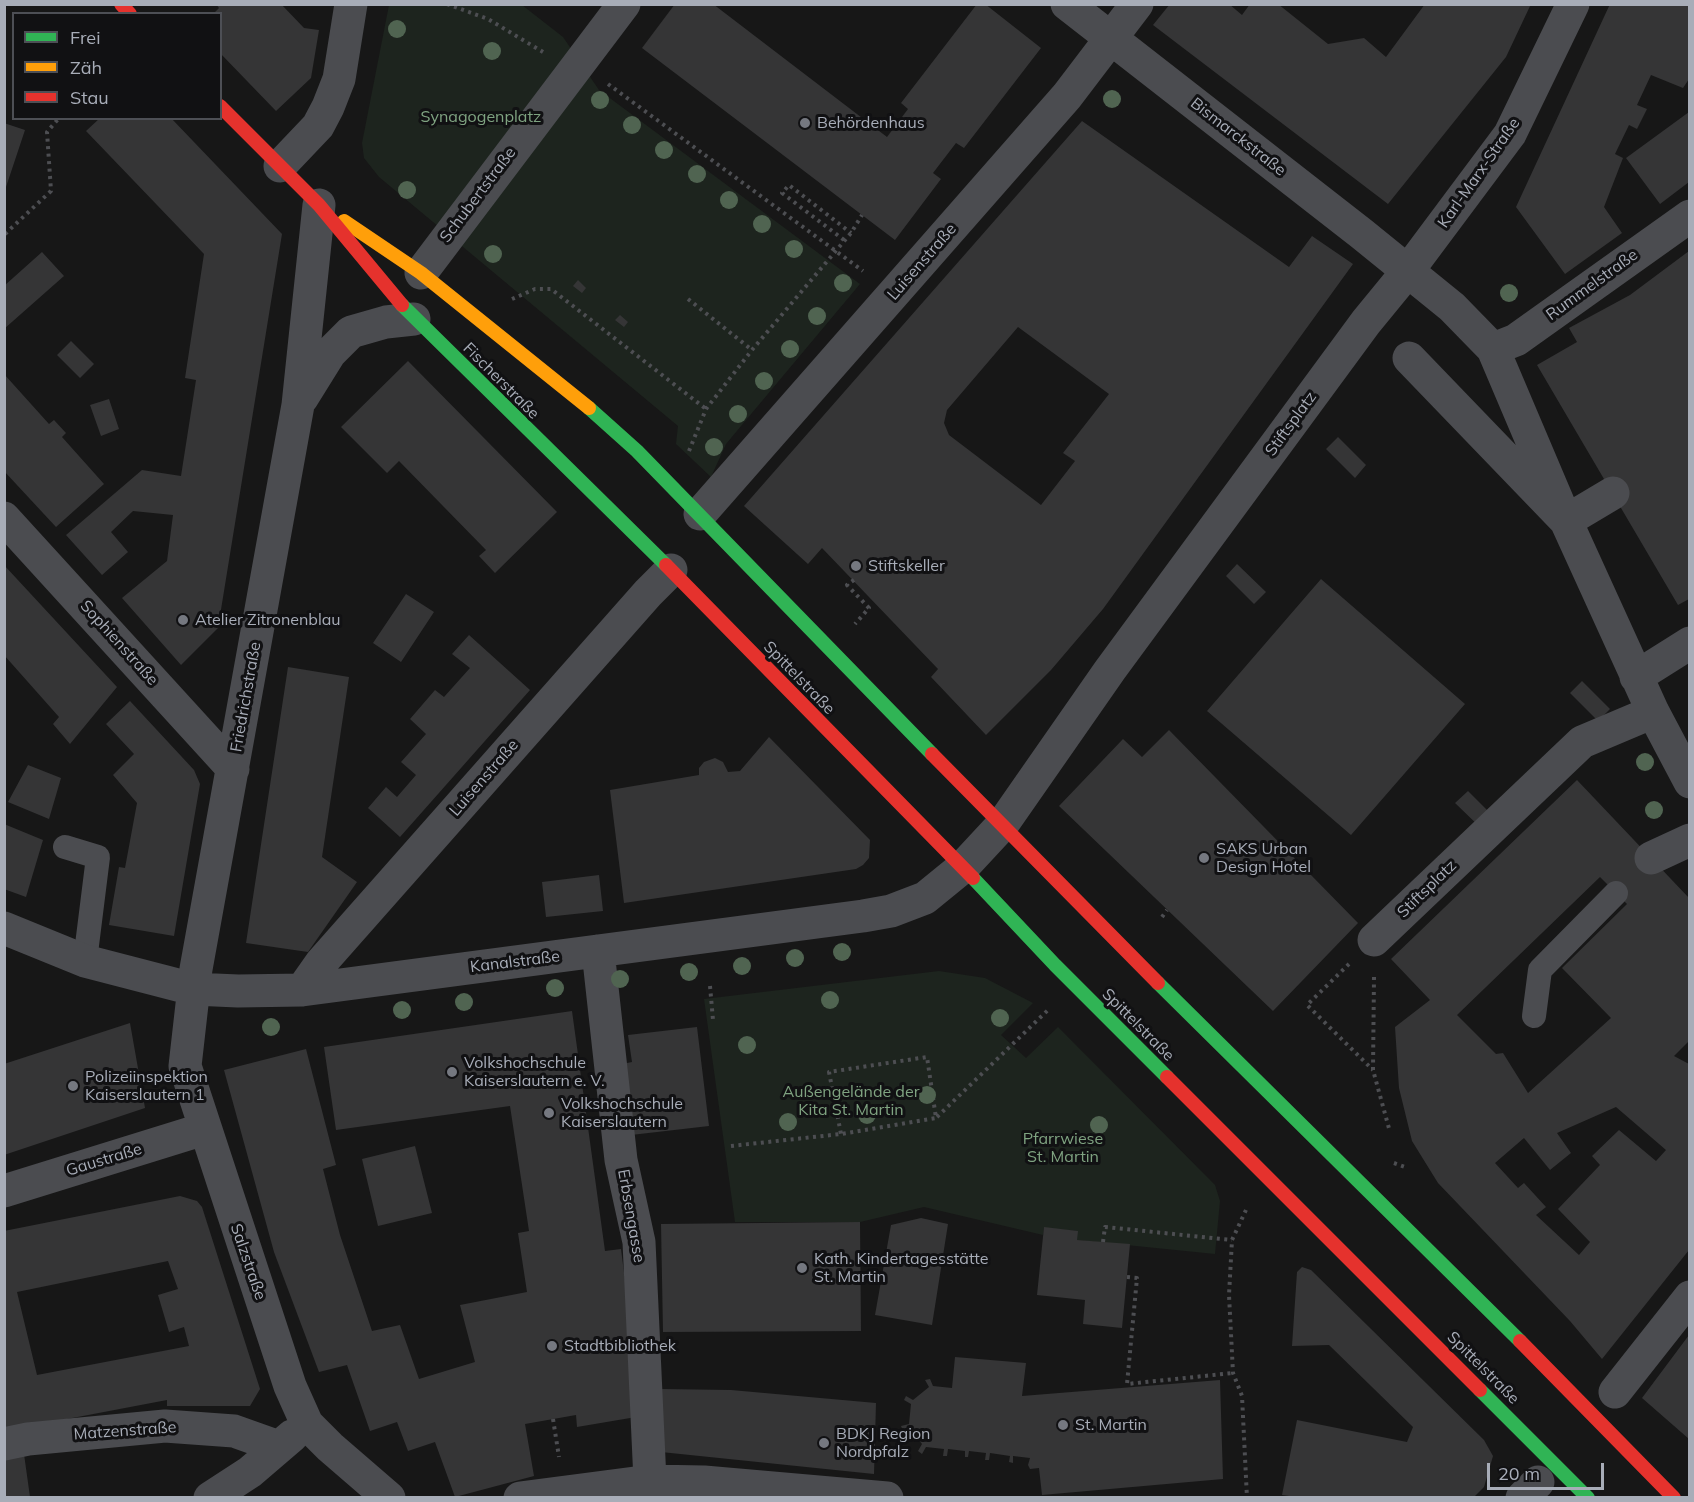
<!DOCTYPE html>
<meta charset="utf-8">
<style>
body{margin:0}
#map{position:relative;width:1694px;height:1502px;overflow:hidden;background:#171717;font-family:Mulish,sans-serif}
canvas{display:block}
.frame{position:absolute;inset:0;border:6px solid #a8adb8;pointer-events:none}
.legend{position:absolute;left:12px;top:12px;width:210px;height:108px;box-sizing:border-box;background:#111113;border:2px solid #4d4f55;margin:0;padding:8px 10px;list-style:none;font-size:18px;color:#a8adb8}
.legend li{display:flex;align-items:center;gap:12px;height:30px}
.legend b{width:30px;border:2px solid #4d4f55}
.scale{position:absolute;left:1487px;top:1463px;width:117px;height:27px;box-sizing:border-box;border:3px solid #a8adb8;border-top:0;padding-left:8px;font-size:18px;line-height:21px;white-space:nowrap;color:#a8adb8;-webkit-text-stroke:4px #111113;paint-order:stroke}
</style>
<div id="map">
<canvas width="1694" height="1502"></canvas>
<div class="frame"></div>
<ul class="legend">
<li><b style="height:8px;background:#30b455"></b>Frei</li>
<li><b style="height:8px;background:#ff9f0a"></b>Zäh</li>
<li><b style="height:8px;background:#e5322d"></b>Stau</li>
</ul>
<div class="scale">20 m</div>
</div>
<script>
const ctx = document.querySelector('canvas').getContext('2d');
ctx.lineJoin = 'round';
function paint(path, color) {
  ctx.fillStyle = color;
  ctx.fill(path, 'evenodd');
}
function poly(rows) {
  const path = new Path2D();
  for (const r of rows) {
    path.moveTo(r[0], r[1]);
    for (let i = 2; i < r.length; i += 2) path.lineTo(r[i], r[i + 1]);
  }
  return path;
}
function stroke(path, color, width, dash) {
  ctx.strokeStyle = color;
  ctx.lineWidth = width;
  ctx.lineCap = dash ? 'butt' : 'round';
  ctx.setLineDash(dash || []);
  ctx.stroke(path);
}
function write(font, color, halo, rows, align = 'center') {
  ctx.font = font + ' Mulish,sans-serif';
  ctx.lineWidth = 6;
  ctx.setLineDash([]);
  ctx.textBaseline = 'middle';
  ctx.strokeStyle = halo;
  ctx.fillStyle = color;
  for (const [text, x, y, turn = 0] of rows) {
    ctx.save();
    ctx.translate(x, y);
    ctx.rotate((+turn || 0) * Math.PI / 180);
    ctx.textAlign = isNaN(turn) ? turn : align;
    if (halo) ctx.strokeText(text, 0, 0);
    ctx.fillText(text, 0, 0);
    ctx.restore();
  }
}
paint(poly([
 [389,5,522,5,563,37,599,90,860,284,726,444,711,477,676,444,678,426,379,177,364,158,362,143],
 [939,971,985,978,1033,1003,1001,1035,1026,1058,1058,1027,1215,1185,1220,1201,1215,1254,1077,1240,1077,1231,1044,1228,1043,1235,924,1207,860,1222,735,1222,704,999]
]), '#1d241e');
paint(poly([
 [216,4,281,4,304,28,319,30,311,78,276,111,220,53,220,14,213,14,219,8],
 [675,4,713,4,887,137,908,109,901,103,977,4,985,4,1041,48,964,148,956,143,933,173,941,179,895,240,642,48],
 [1170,4,1229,4,1242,15,1250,4,1278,4,1328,44,1364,38,1386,57,1425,4,1531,4,1506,57,1388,204,1153,25],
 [1610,4,1689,4,1689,79,1683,88,1651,75,1637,105,1647,109,1637,129,1629,125,1615,154,1623,158,1604,207,1622,233,1565,274,1516,207],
 [1689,112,1689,182,1660,204,1626,158],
 [100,118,171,118,282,234,218,628,181,665,122,598,167,561,173,515,133,511,111,532,128,552,102,575,66,535,142,470,181,476,196,380,185,378,204,254,86,131],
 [1082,121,1289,267,1312,236,1353,264,1103,609,1051,670,986,735,931,677,938,669,822,548,808,564,744,506],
 [1018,327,1109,394,1063,453,1075,461,1041,505,949,435,944,423,947,410],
 [4,123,25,130,5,190,4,190],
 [1689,251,1689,599,1678,605,1537,365,1577,342,1569,328,1630,295],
 [42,252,64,276,4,329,4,286],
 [578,280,586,288,582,293,573,286],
 [620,315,628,322,624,327,615,320],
 [71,341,94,364,80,378,57,355],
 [408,361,557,512,495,573,479,556,486,550,399,461,387,473,341,427],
 [4,374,49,424,54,420,66,433,62,437,104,484,56,527,4,471],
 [109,399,119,429,101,436,90,405],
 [1338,437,1366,465,1355,478,1326,449],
 [1237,564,1266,592,1254,604,1226,576],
 [4,565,117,687,70,744,53,724,59,717,4,655],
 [1321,579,1465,704,1351,835,1207,711],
 [406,594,434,612,401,662,373,643],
 [469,635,530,690,400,837,368,808,386,787,397,797,416,775,401,762,426,734,410,719,435,690,444,697,470,668,452,654],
 [288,667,349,677,322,857,357,882,308,952,246,943],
 [1582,681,1610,709,1598,721,1570,693],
 [130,701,194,770,200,784,174,936,109,925,119,867,125,868,137,803,113,775,134,754,106,724],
 [1169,730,1358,923,1273,1011,1059,806,1123,739,1142,757],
 [769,737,870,840,869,858,863,865,856,869,624,903,610,790,699,775,699,768,704,762,715,758,723,762,728,772,740,771],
 [28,765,61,778,49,819,8,802],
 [1577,780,1689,898,1689,1041,1674,1056,1689,1064,1689,1250,1602,1359,1570,1321,1438,1183,1412,1141,1399,1088,1395,1027,1430,1000,1391,959],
 [1600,877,1627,904,1562,968,1611,1018,1528,1093,1503,1053,1496,1054,1457,1015],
 [1616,1107,1666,1150,1656,1161,1619,1130,1592,1156,1600,1165,1558,1209,1590,1242,1579,1255,1536,1215,1546,1207,1524,1183,1518,1188,1495,1163,1524,1138,1550,1170,1571,1153,1557,1133],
 [1468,791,1496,819,1484,831,1455,803],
 [4,824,43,840,26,897,4,889],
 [599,875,603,911,546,917,542,882],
 [572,1011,605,1251,621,1249,642,1416,577,1427,576,1415,525,1424,534,1476,455,1497,435,1442,408,1451,397,1422,370,1431,347,1365,319,1372,274,1252,224,1070,306,1049,336,1165,323,1169,340,1235,372,1331,400,1325,419,1379,475,1362,460,1305,527,1292,518,1233,529,1231,510,1106,336,1130,324,1047],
 [130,1023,145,1108,4,1155,4,1064],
 [697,1027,709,1126,631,1135,622,1064,632,1062,628,1035],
 [415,1146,432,1213,378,1226,362,1159],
 [180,1196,197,1201,202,1207,260,1389,250,1406,167,1406,167,1400,4,1431,4,1231],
 [168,1261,178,1289,158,1295,169,1332,184,1327,189,1346,37,1375,17,1292],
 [921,1218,948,1224,932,1325,875,1315,891,1225],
 [860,1222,861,1331,663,1332,661,1224],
 [1044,1227,1078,1231,1077,1240,1130,1244,1122,1328,1083,1324,1085,1300,1037,1295],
 [1302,1267,1311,1270,1484,1440,1493,1456,1484,1487,1474,1497,1296,1497,1282,1495,1297,1420,1407,1442,1413,1427,1329,1345,1292,1346,1297,1272],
 [1689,1335,1689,1439,1642,1398],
 [955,1357,1026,1363,1022,1396,1220,1380,1223,1479,1042,1495,1039,1468,1030,1469,1028,1465,1030,1458,1013,1456,1013,1463,1009,1462,1010,1456,990,1453,989,1460,985,1460,986,1453,969,1451,968,1457,965,1457,965,1451,948,1449,947,1456,943,1456,944,1449,926,1447,922,1454,918,1451,922,1444,910,1429,903,1431,901,1426,909,1424,911,1404,904,1400,906,1396,913,1400,929,1387,925,1380,930,1379,933,1386,952,1388],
 [660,1389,731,1390,876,1403,874,1474,661,1452],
 [24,1454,30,1497,4,1497,4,1458]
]), '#353536');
stroke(poly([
 [447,4,488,19,543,52],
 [608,84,863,271],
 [5,234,51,191,47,132,59,118],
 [844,240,782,193,789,185,851,233],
 [512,299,535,289,551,289,706,409],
 [688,299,752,350],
 [689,451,706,409,752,350,851,233,862,215],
 [854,580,847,585,869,608,855,624],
 [1162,917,1167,910],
 [1349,964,1307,1005,1373,1070],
 [1374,977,1373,1070,1390,1132],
 [710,986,713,1020],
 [937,1117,1048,1010],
 [731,1146,841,1134,936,1118,927,1057,829,1072,841,1134],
 [1394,1163,1408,1168],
 [1246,1210,1232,1240,1229,1295,1233,1373,1242,1396,1247,1498],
 [1103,1242,1105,1227,1232,1240],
 [1127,1277,1137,1278,1127,1384,1233,1373],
 [553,1419,559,1457]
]), '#4d4e52', 4, [3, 4.5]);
stroke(poly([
 [65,847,98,857,85,961],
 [1534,1016,1540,970,1616,893]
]), '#4b4c50', 24);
stroke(poly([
 [1067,4,1362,234,1452,307,1493,349,1566,521,1653,712,1690,782],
 [280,166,318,126,328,107,339,79,351,4],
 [319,205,298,405,196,969,185,1066,290,1386,307,1424,330,1447,389,1498],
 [421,273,624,4],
 [1493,349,1516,340,1690,216],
 [1409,358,1566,521,1613,493],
 [302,398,330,353,351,332,386,322,414,319],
 [700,514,1067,96,1137,4],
 [4,518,233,769],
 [1636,677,1690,643],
 [1651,858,1690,840],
 [4,928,85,961,193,989,238,991,302,990,863,916,891,911,925,898,963,867,1002,825,1110,670,1366,322,1407,272,1510,134,1573,4],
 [1374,940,1582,742,1653,712],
 [598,951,621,1160,639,1242,650,1481],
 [302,990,321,963,648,593,671,570],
 [4,1191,204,1129],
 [1615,1392,1690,1297],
 [4,1444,28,1439,165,1426,234,1431,279,1447],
 [210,1498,250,1472,292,1436],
 [520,1498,650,1481,704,1482,887,1498],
 [1522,1498,1538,1482]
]), '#4b4c50', 33);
stroke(poly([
 [402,305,666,565],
 [589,408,637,451,932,754],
 [973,878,1055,965,1167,1077],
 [1158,983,1520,1341],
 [1480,1390,1588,1498]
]), '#30b455', 14);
stroke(poly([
 [344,221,421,273,589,408]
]), '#ff9f0a', 14);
stroke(poly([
 [121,4,130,14],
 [220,106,319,205,402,305],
 [666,565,973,878],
 [932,754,1158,983],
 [1167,1077,1480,1390],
 [1520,1341,1674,1498]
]), '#e5322d', 14);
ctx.fillStyle = '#506451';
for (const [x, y] of [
 [397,29],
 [492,51],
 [1112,99],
 [600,100],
 [632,125],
 [664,150],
 [697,174],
 [407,190],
 [729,200],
 [762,224],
 [794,249],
 [493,254],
 [843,283],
 [1509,293],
 [817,316],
 [790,349],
 [764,381],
 [738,414],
 [714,447],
 [1645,762],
 [1654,810],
 [842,952],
 [795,958],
 [742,966],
 [689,972],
 [620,979],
 [555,988],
 [830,1000],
 [464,1002],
 [402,1010],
 [1000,1018],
 [271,1027],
 [747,1045],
 [927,1095],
 [867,1115],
 [788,1122],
 [1099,1125]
]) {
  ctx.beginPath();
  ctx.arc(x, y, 9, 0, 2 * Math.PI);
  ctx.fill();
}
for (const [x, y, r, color] of [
 [805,123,6,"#757880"],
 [856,566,6,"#757880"],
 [183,620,6,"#757880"],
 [1204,858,6,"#757880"],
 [452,1072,6,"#757880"],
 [73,1086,6,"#757880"],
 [549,1113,6,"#757880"],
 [802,1268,6,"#757880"],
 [552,1346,6,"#757880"],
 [1063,1425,6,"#757880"],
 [824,1443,6,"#757880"]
]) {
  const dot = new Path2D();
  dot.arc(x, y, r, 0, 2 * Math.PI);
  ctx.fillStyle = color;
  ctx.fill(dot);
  stroke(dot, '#111113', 2);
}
write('16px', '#7fa381', '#111113', [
 ["Synagogenplatz",481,117],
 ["Außengelände der",851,1092],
 ["Kita St. Martin",851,1110],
 ["Pfarrwiese",1063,1139],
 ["St. Martin",1063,1157]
]);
write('16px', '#a8adb8', '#111113', [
 ["Behördenhaus",817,123],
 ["Stiftskeller",868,566],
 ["Atelier Zitronenblau",195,620],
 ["SAKS Urban",1216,849],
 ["Design Hotel",1216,867],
 ["Volkshochschule",464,1063],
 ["Kaiserslautern e. V.",464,1081],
 ["Polizeiinspektion",85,1077],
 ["Kaiserslautern 1",85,1095],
 ["Volkshochschule",561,1104],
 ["Kaiserslautern",561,1122],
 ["Kath. Kindertagesstätte",814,1259],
 ["St. Martin",814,1277],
 ["Stadtbibliothek",564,1346],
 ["St. Martin",1075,1425],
 ["BDKJ Region",836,1434],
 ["Nordpfalz",836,1452]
], 'left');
write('16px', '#a8adb8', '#111113', [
 ["Bismarckstraße",1238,137,38],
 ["Karl-Marx-Straße",1479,173,-55],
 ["Schubertstraße",478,195,-53],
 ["Luisenstraße",922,262,-49],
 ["Rummelstraße",1592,285,-36],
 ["Fischerstraße",501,381,45],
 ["Stiftsplatz",1291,424,-54],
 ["Sophienstraße",119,643,48],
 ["Spittelstraße",799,678,46],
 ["Friedrichstraße",246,697,-80],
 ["Luisenstraße",484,778,-49],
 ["Stiftsplatz",1427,889,-44],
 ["Kanalstraße",515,962,-7],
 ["Spittelstraße",1138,1025,45],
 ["Gaustraße",104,1160,-17],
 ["Erbsengasse",631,1216,80],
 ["Salzstraße",248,1262,71],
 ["Spittelstraße",1483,1368,45],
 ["Matzenstraße",125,1431,-4]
]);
</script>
